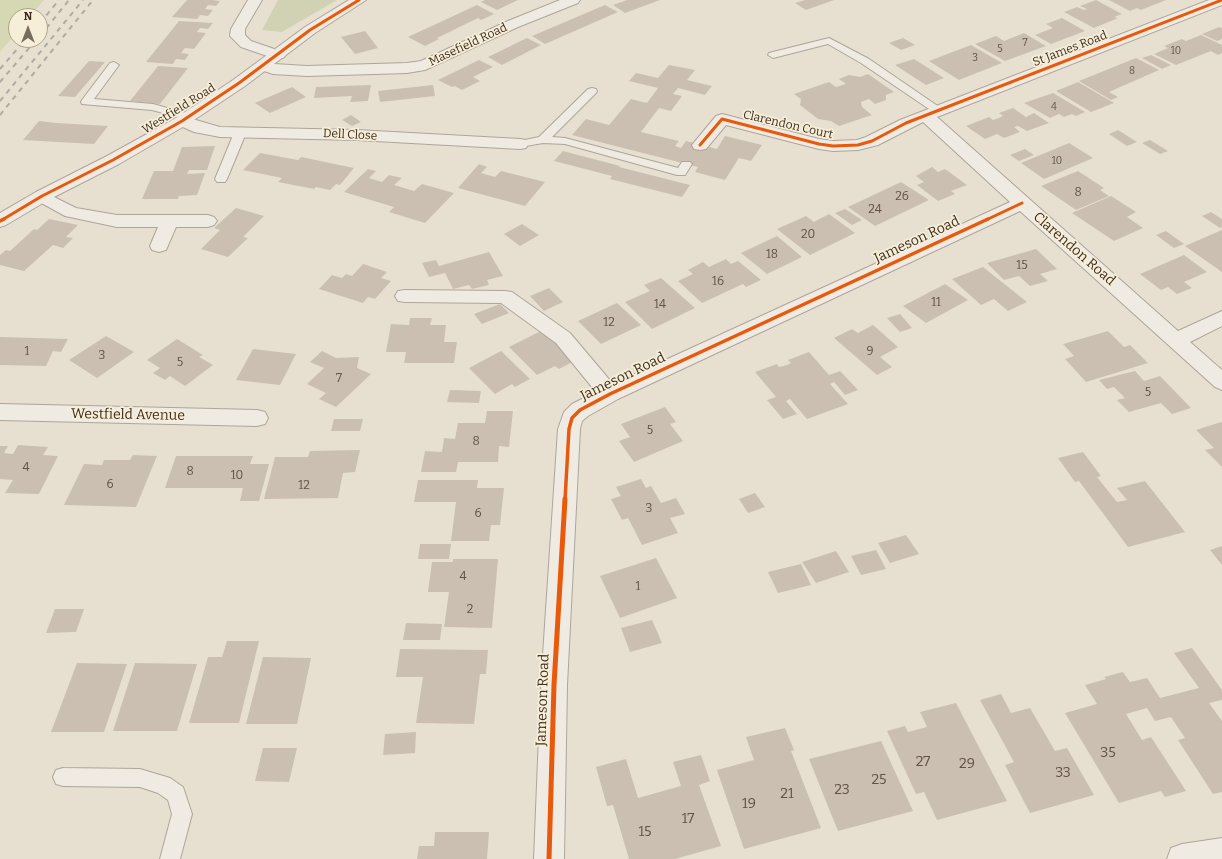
<!DOCTYPE html>
<style>
body{margin:0}
#map{position:relative;width:1222px;height:859px;overflow:hidden;background:#e7e0d1;font-family:Bitter,serif}
canvas{display:block}
.north{position:absolute;left:8px;top:8px;width:40px;height:40px;box-sizing:border-box;background:#f7eed8;border:1px solid #ada18e;border-radius:50%;rotate:0deg;font-size:11px;font-weight:700;line-height:16px;text-align:center;color:#3d2e20}
.north::after{content:'';display:block;margin:auto;width:14px;height:18px;background:#786c5e;clip-path:polygon(50% 0,100% 100%,50% 72%,0 100%)}
</style>
<div id="map">
<canvas width="1222" height="859"></canvas>
<div class="north">N</div>
</div>
<script>
const ctx = document.querySelector('canvas').getContext('2d');
ctx.lineJoin = 'round';
function paint(path, color) {
  ctx.fillStyle = color;
  ctx.fill(path, 'evenodd');
}
function poly(rows) {
  const path = new Path2D();
  for (const r of rows) {
    path.moveTo(r[0], r[1]);
    for (let i = 2; i < r.length; i += 2) path.lineTo(r[i], r[i + 1]);
  }
  return path;
}
function stroke(path, color, width, dash) {
  ctx.strokeStyle = color;
  ctx.lineWidth = width;
  ctx.lineCap = dash ? 'butt' : 'round';
  ctx.setLineDash(dash || []);
  ctx.stroke(path);
}
function write(font, color, halo, rows, align = 'center') {
  ctx.font = font + ' Bitter,serif';
  ctx.lineWidth = 3.5;
  ctx.setLineDash([]);
  ctx.textBaseline = 'middle';
  ctx.strokeStyle = halo;
  ctx.fillStyle = color;
  for (const [text, x, y, turn = 0] of rows) {
    ctx.save();
    ctx.translate(x, y);
    ctx.rotate((+turn || 0) * Math.PI / 180);
    ctx.textAlign = isNaN(turn) ? turn : align;
    if (halo) ctx.strokeText(text, 0, 0);
    ctx.fillText(text, 0, 0);
    ctx.restore();
  }
}
paint(poly([
 [0,0,44,0,30,16,16,16,16,33,0,52]
]), '#d6d7b3');
paint(poly([
 [278,0,337,0,282,32,262,30]
]), '#d1d1b3');
paint(poly([
 [187,0,212,0,220,1,216,6,208,5,205,9,213,10,208,16,200,15,197,19,172,17],
 [485,0,518,0,497,10,481,2],
 [627,0,660,0,625,13,613,5],
 [805,0,834,0,806,10,795,3],
 [1096,0,1122,14,1114,17,1118,18,1094,28,1064,12,1077,7,1084,10,1087,9,1080,6],
 [1109,0,1166,0,1141,10,1137,8,1130,11],
 [477,5,494,14,481,20,478,18,437,38,439,39,425,46,408,37],
 [605,5,618,12,545,44,532,36],
 [1062,18,1085,31,1051,44,1035,35,1053,28,1046,24],
 [179,21,213,23,208,29,200,28,197,32,206,33,194,49,185,48,181,53,189,54,185,60,176,59,173,64,146,62],
 [1219,27,1222,28,1222,39,1217,41,1202,34],
 [365,31,378,48,355,54,341,37],
 [1024,33,1046,46,1005,61,975,44,996,36,1004,41],
 [1201,35,1222,45,1222,53,1218,55,1211,51,1176,65,1154,54,1168,48,1164,46,1174,42,1182,39,1186,41],
 [527,38,541,45,502,65,488,57],
 [903,38,915,45,901,50,889,43],
 [971,45,1002,63,959,80,929,61],
 [1151,55,1171,65,1162,69,1142,58],
 [1136,58,1159,70,1109,92,1118,97,1111,100,1079,81],
 [914,59,944,78,926,85,895,65],
 [479,60,493,67,473,77,480,81,462,90,455,86,452,87,438,80],
 [89,61,105,62,75,97,58,96],
 [669,65,695,70,687,80,712,86,705,95,678,88,673,94,682,96,671,111,659,108,641,132,679,141,675,146,681,148,686,141,717,149,725,136,762,145,751,161,739,158,725,180,695,172,698,167,572,135,586,119,609,125,631,99,647,103,658,88,629,81,636,73,658,78],
 [158,66,188,68,160,104,130,101],
 [868,74,894,92,886,95,886,100,875,104,869,99,861,102,862,107,872,115,839,126,831,121,818,119,800,105,801,99,794,94,829,82,836,87,846,84,839,79,849,75,860,77],
 [1078,82,1114,103,1091,112,1056,91],
 [371,85,368,101,350,102,352,96,314,98,316,87],
 [433,85,435,96,380,102,378,91],
 [292,87,306,97,270,113,255,103],
 [1053,93,1085,112,1076,116,1072,114,1064,117,1059,114,1050,118,1024,103],
 [1013,108,1026,117,1034,113,1049,123,1027,131,1018,126,1014,127,1020,132,1004,138,997,134,985,139,966,126,989,117,993,120,999,118,1003,116,999,113],
 [351,115,361,122,352,126,342,120],
 [39,121,56,123,108,126,94,144,23,140],
 [1118,130,1137,142,1127,146,1109,134],
 [1150,140,1168,151,1160,154,1142,143],
 [1069,143,1093,158,1044,179,1021,163],
 [215,146,207,170,189,170,187,174,205,173,197,195,179,196,178,199,142,199,154,171,173,171,182,147],
 [1025,149,1034,155,1019,161,1010,155],
 [563,151,620,166,619,167,690,185,682,197,610,179,612,176,554,161],
 [260,153,298,160,301,157,354,168,340,185,336,184,330,190,316,187,314,189,278,182,282,178,243,170],
 [479,164,487,167,481,173,495,177,501,171,545,182,525,206,458,188],
 [932,167,938,172,945,169,967,185,951,191,955,194,938,201,917,185,924,182,916,176],
 [368,169,376,171,369,178,382,182,389,175,402,178,394,185,414,191,422,184,454,193,425,223,389,212,394,207,344,192],
 [1078,171,1104,188,1100,190,1109,196,1076,210,1041,186],
 [901,182,929,200,875,226,848,207],
 [1111,196,1136,212,1127,217,1143,228,1114,241,1072,213],
 [236,208,264,216,243,237,248,238,228,257,201,249,220,230,214,228],
 [845,209,862,220,852,225,835,213],
 [1211,212,1222,219,1222,227,1220,228,1202,216],
 [829,214,855,233,810,255,777,229,806,216,814,222],
 [49,219,78,225,66,237,73,238,63,248,53,245,24,271,0,265,0,255,6,250,10,251,34,229,37,230],
 [522,224,539,235,520,246,504,234],
 [1222,230,1222,272,1185,246],
 [1166,231,1184,244,1174,248,1156,235],
 [777,236,802,257,767,274,741,253],
 [1036,249,1057,269,1040,274,1048,281,1030,286,1019,276,1004,280,987,263],
 [489,252,503,276,487,280,489,285,472,289,469,285,453,289,445,273,429,277,422,263,436,260,439,266],
 [1184,255,1207,272,1184,282,1192,288,1177,294,1168,287,1161,290,1140,274],
 [726,259,731,264,738,261,761,280,746,287,743,284,702,303,678,281,693,274,688,270,703,262,709,267],
 [363,264,387,272,381,278,391,281,375,299,368,297,363,303,319,289,332,275,342,278,346,274,352,276],
 [983,267,1027,302,1008,311,994,299,981,305,952,279],
 [661,278,695,308,652,329,625,302,650,291,644,285],
 [945,284,968,300,926,323,903,306],
 [549,288,563,302,544,311,530,296],
 [617,303,641,325,601,344,578,321],
 [500,304,509,313,482,324,474,314],
 [900,314,912,328,900,332,887,318],
 [410,318,432,318,430,325,446,325,444,342,457,342,454,363,404,363,406,352,386,352,391,324,409,325],
 [873,325,898,347,880,357,892,367,877,375,834,338,852,329,858,333],
 [545,329,576,360,559,369,555,366,537,375,509,347],
 [1108,331,1124,347,1130,345,1148,363,1086,382,1065,359,1074,356,1063,344],
 [106,336,134,352,97,378,69,360],
 [0,337,68,339,61,352,53,351,46,366,0,365],
 [177,339,203,355,199,357,213,365,185,386,170,376,165,380,153,373,160,368,147,360],
 [253,349,296,354,280,385,236,380],
 [322,351,336,358,359,357,357,368,371,374,336,407,319,399,326,393,307,384,324,368,310,362],
 [501,351,530,379,515,387,512,384,495,394,469,368],
 [809,352,829,375,840,371,858,390,845,395,834,382,830,384,848,404,807,419,790,399,786,401,797,414,783,419,767,400,776,397,755,372,777,364,779,367,787,365,791,363,788,360],
 [1135,371,1144,381,1160,376,1191,408,1172,414,1161,403,1129,412,1117,400,1125,398,1114,387,1107,389,1099,380],
 [450,390,481,391,479,403,447,402],
 [665,407,676,422,670,424,683,441,634,462,619,441,630,437,621,424],
 [487,411,513,411,509,447,499,446,498,462,458,462,456,472,421,472,425,451,442,452,444,438,455,439,458,423,485,423],
 [334,419,363,419,360,431,331,431],
 [1221,422,1222,423,1222,467,1205,450,1214,448,1196,430],
 [18,445,48,447,43,455,58,456,39,494,5,493,13,480,0,479,0,446,8,446,4,453,13,454],
 [360,450,355,472,343,473,338,498,264,499,275,457,308,457,310,451],
 [1083,452,1101,476,1097,477,1117,502,1127,500,1117,488,1145,481,1185,532,1128,547,1079,481,1075,482,1058,458],
 [133,455,157,456,136,507,64,505,84,464,102,465,104,460,130,460],
 [176,456,253,456,250,464,269,464,259,501,240,501,243,488,165,488],
 [641,479,646,488,651,486,661,503,676,498,685,514,670,518,678,533,642,545,628,518,622,520,611,499,621,496,616,487],
 [418,480,478,480,477,488,504,488,500,525,491,525,489,541,451,541,456,502,414,502],
 [755,493,765,507,748,513,739,499],
 [906,535,919,554,890,563,878,543],
 [420,544,451,544,449,559,418,559],
 [1222,546,1222,565,1210,550],
 [876,550,886,569,861,575,851,556],
 [836,551,849,572,816,583,802,562],
 [656,558,677,598,620,618,600,576],
 [453,559,498,559,492,628,444,627,449,592,428,592,432,562,453,562],
 [801,564,811,585,778,593,768,572],
 [55,609,84,609,76,632,46,633],
 [652,620,662,643,630,652,621,628],
 [406,623,442,624,440,640,403,640],
 [227,641,259,641,239,723,189,723,208,657,222,657],
 [1192,648,1222,690,1222,700,1209,703,1222,721,1222,792,1213,794,1178,740,1185,738,1171,717,1155,721,1147,708,1126,714,1142,740,1151,737,1186,791,1165,797,1161,791,1119,803,1065,713,1097,704,1085,685,1106,679,1104,677,1123,672,1130,682,1147,678,1160,698,1199,688,1174,653],
 [400,649,488,650,486,674,480,674,474,724,416,723,423,677,396,677],
 [263,657,311,658,297,724,246,724],
 [77,663,127,664,104,732,51,732],
 [135,663,197,664,177,731,113,731],
 [1001,694,1011,713,1030,708,1055,751,1067,748,1094,795,1030,813,1005,765,1014,762,980,700],
 [956,703,1007,801,937,820,924,792,916,794,887,731,905,726,908,732,927,727,920,712],
 [785,728,794,750,791,751,821,828,744,849,717,770,754,760,746,737],
 [416,732,415,753,383,755,385,734],
 [881,741,913,811,838,831,809,759],
 [263,748,297,748,289,782,255,781],
 [701,755,710,781,699,785,721,846,675,859,629,859,613,805,607,806,596,767,626,759,638,798,681,786,673,762],
 [435,832,489,832,487,859,417,859,419,846,434,846]
]), '#cbbfb2');
const service = poly([
 [829,38,869,59,945,111,939,114,935,113,861,63,828,44,773,58,768,55,769,53,829,38],
 [114,62,119,65,94,99,153,104,193,115,195,117,193,119,189,120,152,110,82,104,81,102,82,100,110,63,114,62],
 [592,88,596,89,597,91,596,93,552,137,565,138,678,168,682,162,690,162,692,164,685,175,677,175,565,144,543,143,520,147,516,146,514,144,516,142,539,137,588,89,592,88],
 [240,130,246,133,227,179,225,182,217,182,215,179,234,133,240,130],
 [63,768,140,769,170,778,183,787,192,814,180,859,160,859,172,814,168,800,158,793,140,787,63,786,56,784,53,777,56,770,63,768]
]);
const minor = poly([
 [248,0,262,0,245,29,245,35,251,41,283,52,286,55,283,58,273,58,241,47,230,36,231,29,248,0],
 [560,0,580,0,578,3,518,27,425,70,407,73,307,76,273,74,258,69,255,66,258,63,263,61,274,64,307,66,407,63,421,61,508,21,560,0],
 [1209,0,1222,0,1222,5,937,117,1178,331,1222,311,1222,326,1190,342,1222,370,1222,390,1215,387,1020,211,618,399,588,416,582,421,580,429,567,685,564,859,534,859,541,685,558,429,564,412,572,404,596,392,556,343,501,303,405,302,398,301,395,296,398,291,405,290,505,291,512,292,570,333,613,384,1010,202,923,122,878,145,858,150,833,151,819,149,726,125,706,149,700,150,694,149,692,145,716,116,722,114,819,139,833,141,857,140,866,137,900,120,1209,0],
 [182,116,220,127,357,130,520,139,526,140,528,144,526,148,520,149,357,140,220,137,194,132,176,124,174,121,176,118,182,116],
 [42,191,76,208,117,215,208,215,214,217,217,221,214,225,208,227,176,227,166,250,159,252,152,250,150,246,158,227,117,227,65,216,36,200,33,196,36,192,42,191],
 [0,404,257,410,265,412,268,418,265,424,257,426,0,420,0,404],
 [1222,838,1222,859,1167,859,1171,848,1182,844,1222,838]
]);
const tertiary = poly([
 [349,0,366,0,315,33,245,86,188,124,119,164,48,200,6,225,0,227,0,213,36,192,107,156,176,118,233,80,305,27,349,0]
]);
stroke(service, '#ada599', 2);
stroke(minor, '#ada599', 2);
stroke(tertiary, '#ada599', 2);
paint(service, '#efebe3');
paint(minor, '#efebe3');
paint(tertiary, '#efebe3');
stroke(poly([
 [40,23,59,0],
 [40,36,69,0],
 [0,69,25,40],
 [0,82,36,40],
 [0,101,83,0],
 [0,115,93,0]
]), '#afaaa2', 2, [5, 5]);
stroke(poly([
 [700,145,722,119,819,144,833,146,858,145,872,141,906,123,1222,0],
 [2,220,42,196,113,160,182,121,239,83,310,30,359,0],
 [986,220,1022,203]
]), '#e8590c', 3);
stroke(poly([
 [0,221,4,219],
 [565,500,569,429,572,418,580,410,610,394,988,219]
]), '#e8590c', 3.5);
stroke(poly([
 [549,859,554,685,565,499]
]), '#e8590c', 5);
write('10px', '#605244', null, [
 ["7",1025,43],
 ["5",1000,49],
 ["10",1176,51],
 ["3",975,58],
 ["8",1132,71],
 ["4",1054,107],
 ["10",1057,161]
]);
write('12px', '#3d2e20', '#f7eed8', [
 ["Masefield Road",468,45,-25],
 ["St James Road",1070,49,-21],
 ["Westfield Road",179,109,-32],
 ["Clarendon Court",788,125,13],
 ["Dell Close",350,135,3]
]);
write('12px', '#605244', null, [
 ["8",1078,193],
 ["26",902,197],
 ["24",875,210],
 ["20",808,235],
 ["18",772,255],
 ["15",1022,266],
 ["16",718,282],
 ["11",936,303],
 ["14",660,305],
 ["12",609,323],
 ["1",27,352],
 ["9",870,352],
 ["3",102,356],
 ["5",180,363],
 ["7",339,379],
 ["5",1148,393],
 ["5",650,431],
 ["8",476,442],
 ["4",26,468],
 ["8",190,472],
 ["10",237,476],
 ["6",110,485],
 ["12",304,486],
 ["3",649,509],
 ["6",478,514],
 ["4",463,577],
 ["1",638,587],
 ["2",470,610]
]);
write('14px', '#3d2e20', '#f7eed8', [
 ["Jameson Road",917,240,-25],
 ["Clarendon Road",1074,249,41],
 ["Jameson Road",623,377,-26],
 ["Westfield Avenue",128,415,1],
 ["Jameson Road",543,700,-88]
]);
write('14px', '#605244', null, [
 ["35",1108,753],
 ["27",923,762],
 ["29",967,764],
 ["33",1063,773],
 ["25",879,780],
 ["23",842,790],
 ["21",787,794],
 ["19",749,804],
 ["17",688,819],
 ["15",645,832]
]);
</script>
